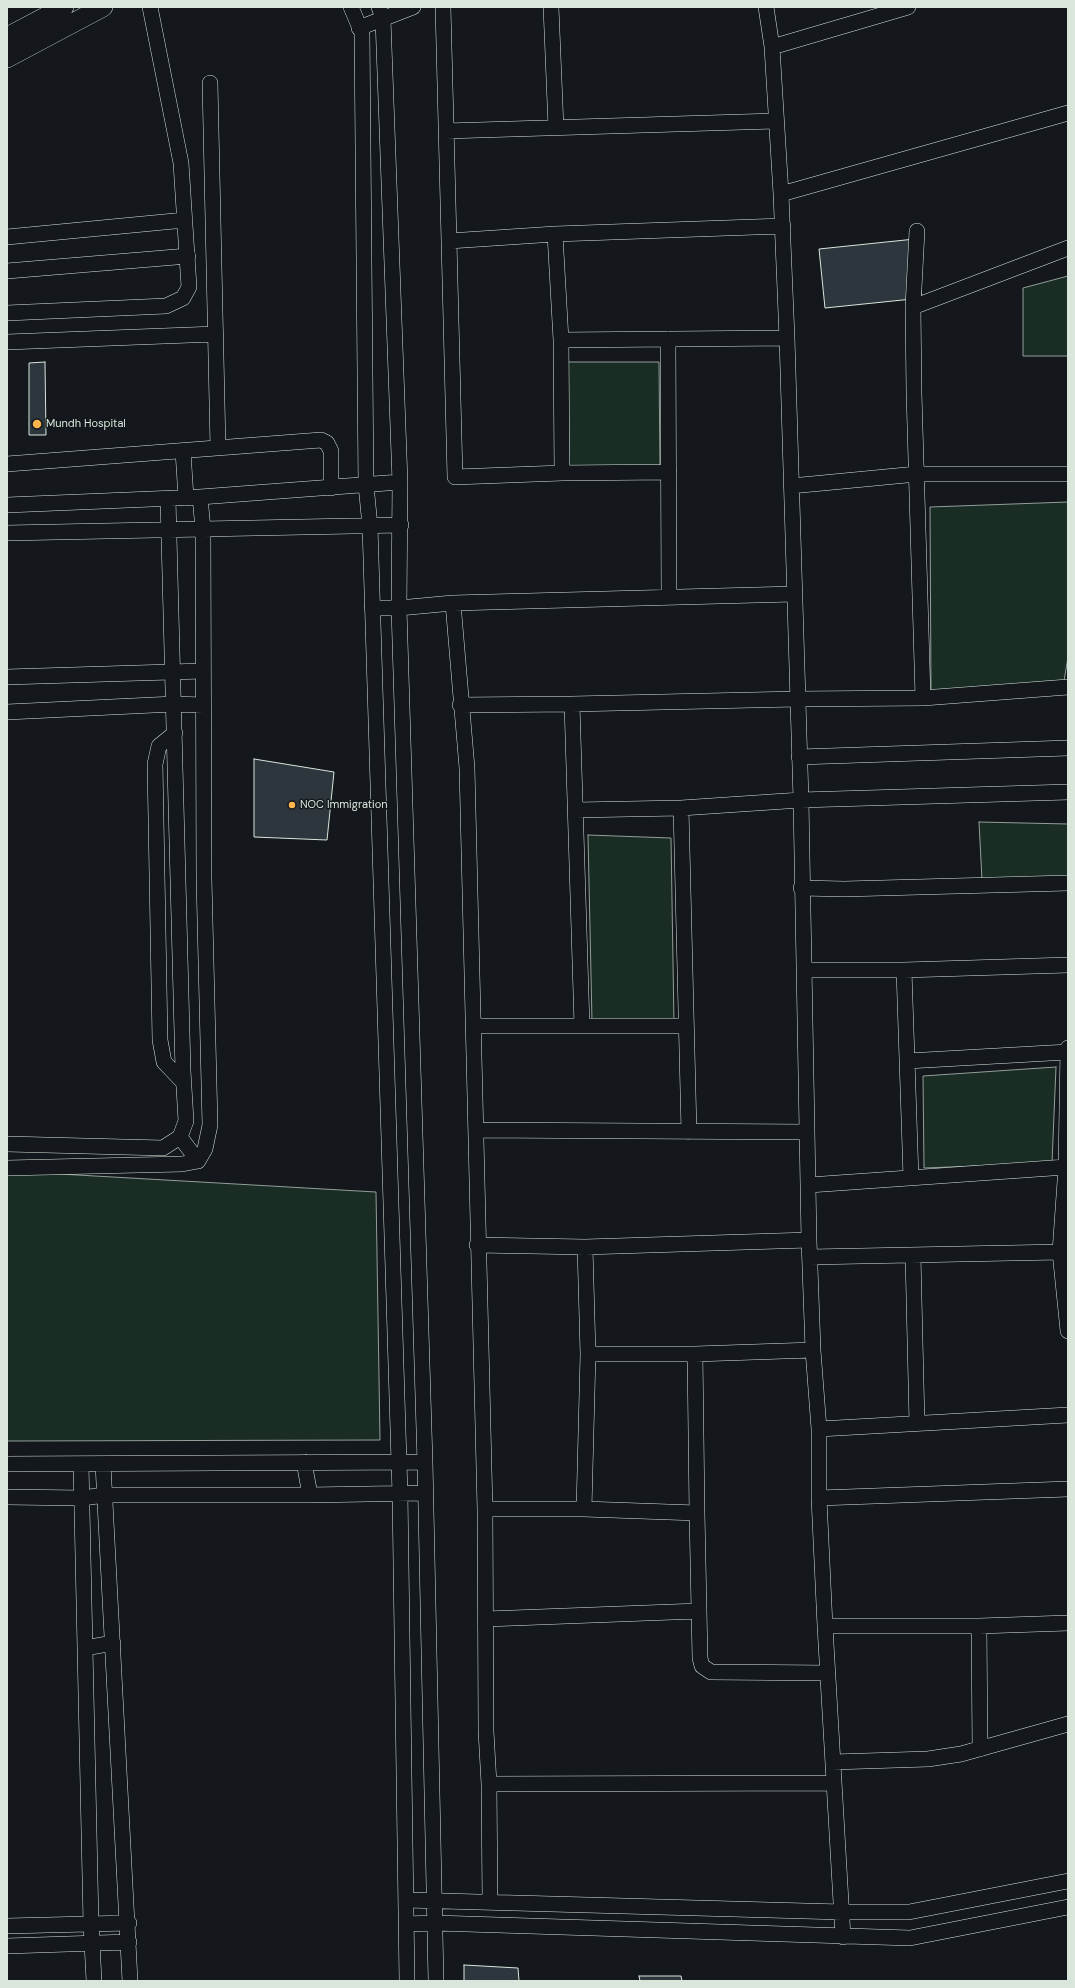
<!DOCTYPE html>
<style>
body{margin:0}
#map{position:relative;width:1075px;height:1988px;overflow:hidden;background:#14181c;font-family:"DM Sans",sans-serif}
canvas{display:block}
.frame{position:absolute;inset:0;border:8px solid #d8e6dc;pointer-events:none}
</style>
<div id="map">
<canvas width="1075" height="1988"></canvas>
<div class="frame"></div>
</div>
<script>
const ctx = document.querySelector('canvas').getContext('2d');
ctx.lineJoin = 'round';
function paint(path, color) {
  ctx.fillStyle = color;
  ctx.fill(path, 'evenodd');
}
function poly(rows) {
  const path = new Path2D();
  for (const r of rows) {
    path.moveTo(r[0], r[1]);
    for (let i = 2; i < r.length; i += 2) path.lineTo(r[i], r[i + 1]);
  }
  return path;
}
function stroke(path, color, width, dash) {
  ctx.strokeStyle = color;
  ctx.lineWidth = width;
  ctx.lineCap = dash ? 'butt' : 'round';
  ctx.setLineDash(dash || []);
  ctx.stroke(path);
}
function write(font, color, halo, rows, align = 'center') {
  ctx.font = font + ' "DM Sans",sans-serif';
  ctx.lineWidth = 3;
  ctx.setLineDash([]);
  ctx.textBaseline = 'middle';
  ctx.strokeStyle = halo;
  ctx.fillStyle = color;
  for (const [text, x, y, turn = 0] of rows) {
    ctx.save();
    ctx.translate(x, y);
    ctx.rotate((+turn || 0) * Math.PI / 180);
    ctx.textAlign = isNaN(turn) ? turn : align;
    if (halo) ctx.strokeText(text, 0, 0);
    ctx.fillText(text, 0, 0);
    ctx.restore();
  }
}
const green = poly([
 [1068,276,1068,356,1023,356,1023,288,1068,276],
 [568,362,659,362,660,470,569,471,568,362],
 [1068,502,1068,657,1063,687,931,693,930,507,1068,502],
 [979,822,1068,824,1068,881,982,880,979,822],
 [588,835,671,838,674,1024,592,1022,588,835],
 [1056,1067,1052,1163,924,1168,923,1076,1056,1067],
 [7,1171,376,1192,380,1440,7,1441,7,1171]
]);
paint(green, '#1a2d24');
stroke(green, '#939e99', 1);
const building = poly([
 [915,239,922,298,825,308,819,249,915,239],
 [45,362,46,435,29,435,29,363,45,362],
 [254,759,334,772,327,840,254,837,254,759],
 [464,1965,518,1968,519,1981,464,1981,464,1965],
 [639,1976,681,1976,682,1981,640,1981,639,1976]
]);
paint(building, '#2c363c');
stroke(building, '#d8e6dc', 1);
const minor = poly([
 [351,7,362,33,366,485,370,526,400,1494,407,1981],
 [379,7,383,19,400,482,399,608,425,1462,436,1981],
 [443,7,449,241,555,234,783,226],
 [551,7,556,128],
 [766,7,772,47],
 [359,28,413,7],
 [210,83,218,448],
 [446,131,775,121],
 [781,194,772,47,908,7],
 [917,231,913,307,914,393,923,698],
 [7,237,185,220],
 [449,241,455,477,562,473,561,340,555,234],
 [7,271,188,256],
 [913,307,1068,248],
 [7,313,166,306,183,298,189,287,181,163,150,7],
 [668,339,669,597],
 [561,340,787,338],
 [7,342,216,334],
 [183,451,186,498],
 [7,464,321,440,327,443,331,451,331,488],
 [562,473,669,472],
 [791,486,917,474,1068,474],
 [7,505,200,497,400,482],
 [7,533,401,525],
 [453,603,467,768,485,1509,486,1731,489,1784,490,1901],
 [372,608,399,608,453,603,794,594],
 [7,677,203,671],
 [572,704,582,1026],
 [460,705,572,704,797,699,923,698,1068,687],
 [7,712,174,704,203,705],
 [175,733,159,746,155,764,160,1040,164,1062,184,1083],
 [799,757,1068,748],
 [681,808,689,1132],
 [576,810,681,808,801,800,1068,792],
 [801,888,844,889,1068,883],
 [805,970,904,970,1068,965],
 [904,970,911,1178],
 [474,1026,686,1026],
 [1068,1048,1066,1167,1060,1252,1068,1331],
 [907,1061,1068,1052],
 [476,1130,807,1132],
 [180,1137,198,1161],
 [7,1144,163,1148,180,1137,186,1121,183,1071,168,499],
 [7,1168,182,1164,198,1161,205,1149,210,1125,204,879,203,529,200,497],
 [809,1185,1066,1167],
 [477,1245,585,1247,809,1240],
 [585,1247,588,1354,695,1354,813,1350],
 [913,1256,917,1424],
 [811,1257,1060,1252],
 [819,1429,1068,1415],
 [304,1462,310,1495],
 [7,1464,425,1462],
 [81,1464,91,1923,94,1981],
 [103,1464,130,1981],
 [7,1497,82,1498,105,1495,310,1495,425,1493],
 [819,1498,1068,1489],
 [485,1509,584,1509,697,1513,695,1354],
 [584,1509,588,1354],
 [697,1513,700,1658,702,1666,711,1672,828,1673],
 [486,1619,699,1611],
 [825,1626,979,1626,1068,1623],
 [979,1626,980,1749],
 [85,1648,113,1643],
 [833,1762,928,1759,961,1754,1068,1724],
 [489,1784,834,1783],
 [406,1900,842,1912,909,1912,1068,1881],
 [406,1924,435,1923,910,1938,1068,1907],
 [7,1926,129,1923],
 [843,1937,825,1626,819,1498,819,1429,813,1350,809,1240,801,800,787,338,781,194,1068,113],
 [7,1946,129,1942]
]);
const tertiary = poly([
 [7,37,64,7],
 [7,58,103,7]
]);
stroke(minor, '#d8e6dc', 16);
stroke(tertiary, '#d8e6dc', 20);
stroke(minor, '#14181c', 15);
stroke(tertiary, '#14181c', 19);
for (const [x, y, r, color] of [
 [37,424,5,"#ffb74d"],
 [292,805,4,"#ffb74d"]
]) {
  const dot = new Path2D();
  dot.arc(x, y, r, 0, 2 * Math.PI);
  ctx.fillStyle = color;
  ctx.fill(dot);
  stroke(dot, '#14181c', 1.5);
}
write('11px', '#d8e6dc', '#14181c', [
 ["Mundh Hospital",46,424],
 ["NOC Immigration",300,805]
], 'left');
</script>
